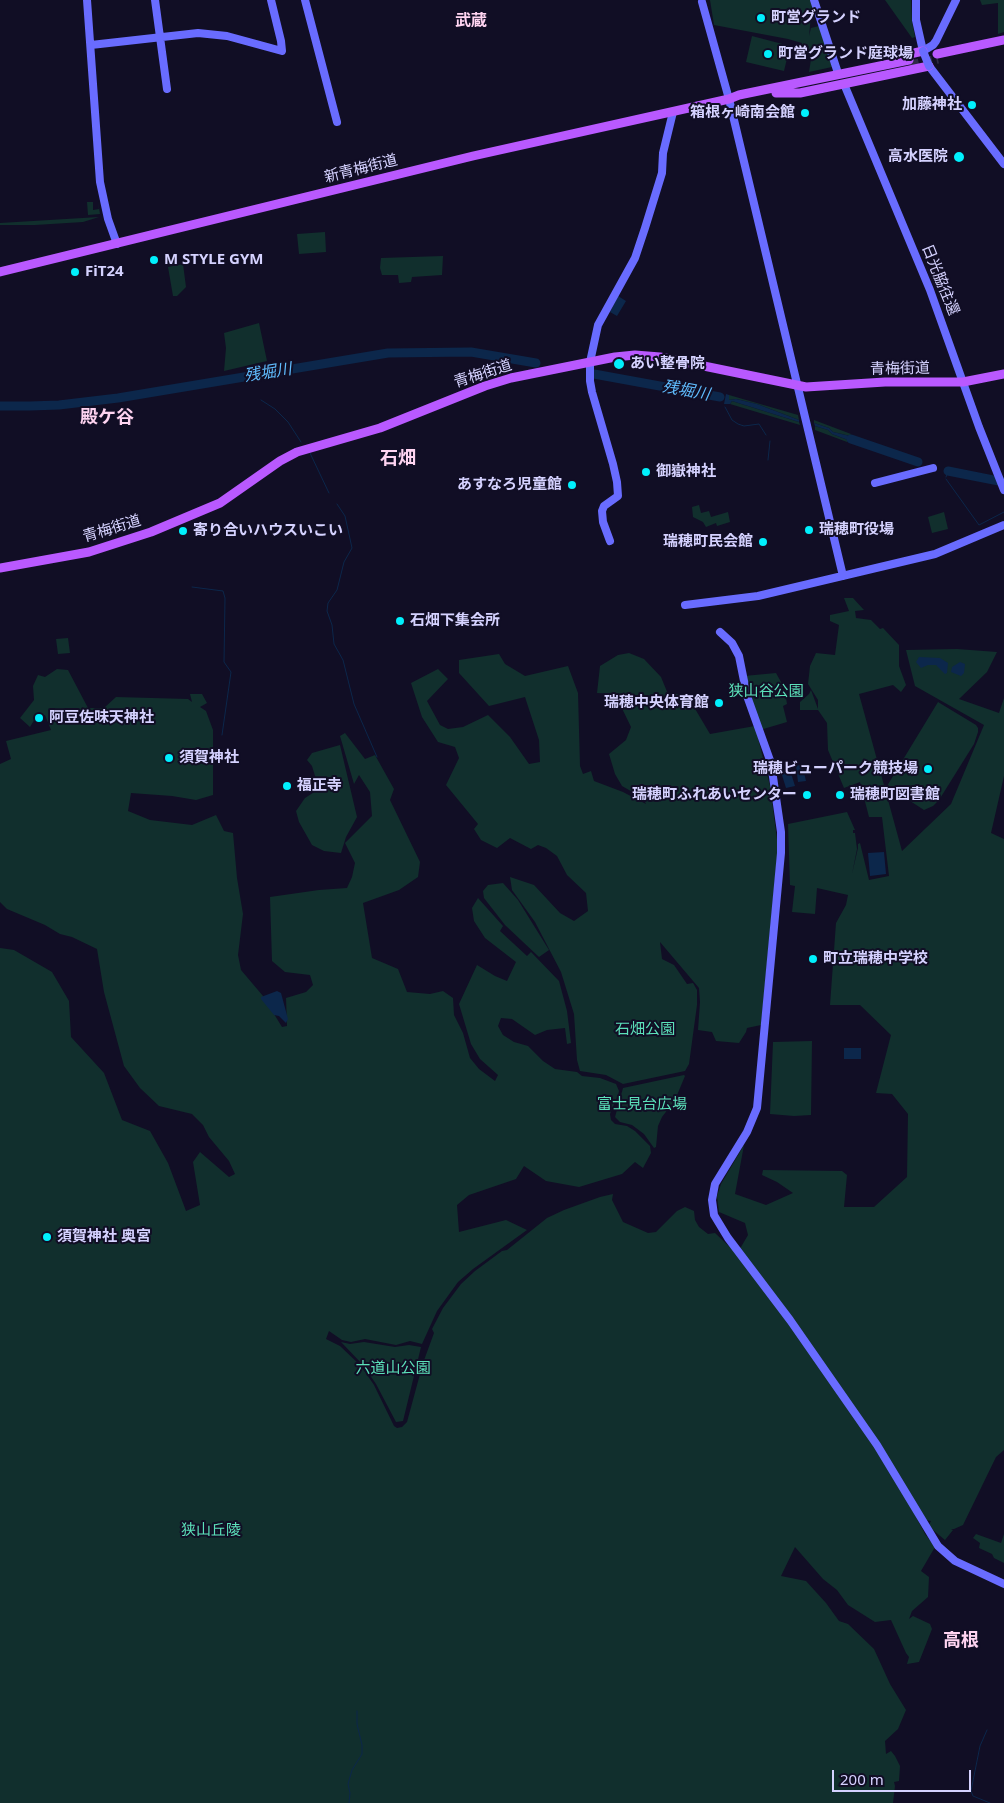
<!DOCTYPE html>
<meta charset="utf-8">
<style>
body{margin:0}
#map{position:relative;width:1004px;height:1803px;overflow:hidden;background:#110e25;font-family:"Noto Sans",sans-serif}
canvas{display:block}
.scale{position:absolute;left:832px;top:1770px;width:139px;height:22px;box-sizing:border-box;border:2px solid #d5d2ff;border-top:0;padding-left:6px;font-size:15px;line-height:18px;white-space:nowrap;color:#d5d2ff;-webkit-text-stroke:4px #110e25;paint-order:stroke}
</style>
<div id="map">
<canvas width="1004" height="1803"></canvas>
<div class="scale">200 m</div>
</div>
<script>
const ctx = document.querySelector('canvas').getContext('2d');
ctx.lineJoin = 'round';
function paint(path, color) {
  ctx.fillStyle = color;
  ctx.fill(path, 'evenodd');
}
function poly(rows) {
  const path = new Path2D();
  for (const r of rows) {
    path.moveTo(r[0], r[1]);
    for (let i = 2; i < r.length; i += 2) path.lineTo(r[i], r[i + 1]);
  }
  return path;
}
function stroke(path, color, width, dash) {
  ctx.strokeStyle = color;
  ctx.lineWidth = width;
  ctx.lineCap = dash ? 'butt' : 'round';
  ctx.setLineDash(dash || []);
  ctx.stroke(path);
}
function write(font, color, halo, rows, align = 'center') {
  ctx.font = font + ' "Noto Sans","Noto Sans JP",sans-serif';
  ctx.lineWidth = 4;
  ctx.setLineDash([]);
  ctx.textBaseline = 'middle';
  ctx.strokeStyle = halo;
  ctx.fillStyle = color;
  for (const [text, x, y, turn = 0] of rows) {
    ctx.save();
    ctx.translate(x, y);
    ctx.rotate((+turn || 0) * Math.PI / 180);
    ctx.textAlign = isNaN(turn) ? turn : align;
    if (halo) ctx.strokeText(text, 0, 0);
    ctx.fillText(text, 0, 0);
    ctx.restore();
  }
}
paint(poly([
 [710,0,810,0,812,6,809,36,811,28,819,26,832,67,809,72,812,53,800,46,802,43,788,39,714,25],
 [885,0,911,0,912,22,915,37,912,38],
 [980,0,1004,0,1004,32,998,34,998,3,982,5],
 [752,36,790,46,784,71,746,62],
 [98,201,100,214,88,215,87,202,93,202,93,210,99,209],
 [99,217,83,222,35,225,0,225,0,223],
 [325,232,326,252,299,254,297,234],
 [443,256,442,275,412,277,411,282,399,283,398,275,382,275,380,268,381,258],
 [183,264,186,287,177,296,173,296,168,267],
 [259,323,267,361,224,371,226,348,224,333],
 [729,395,798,415,799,420,757,404,736,399,729,400],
 [732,401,799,422,800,425,730,404],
 [814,420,851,434,850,436,833,432,829,428,814,423],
 [815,426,828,430,832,434,848,440,847,442,815,430],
 [699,505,701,513,709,511,711,517,728,512,730,522,717,526,716,523,706,527,703,522,693,517,692,507],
 [944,512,948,529,932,533,928,517],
 [844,598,853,598,864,610,855,611,856,618,871,620,880,629,883,628,899,645,899,666,906,685,901,692,893,685,859,694,902,851,951,804,984,725,915,686,906,650,957,649,997,652,987,672,959,699,999,713,1004,698,1004,776,991,833,1004,839,1004,1450,996,1457,963,1525,954,1529,951,1529,953,1530,945,1540,933,1530,929,1525,931,1521,926,1520,923,1514,915,1515,925,1534,935,1547,921,1571,929,1577,928,1597,912,1611,909,1619,913,1616,930,1624,932,1629,919,1662,907,1664,909,1657,906,1653,891,1620,875,1622,848,1605,837,1590,823,1579,795,1547,781,1576,806,1581,826,1603,839,1621,848,1624,874,1649,890,1684,906,1710,898,1729,885,1741,886,1754,891,1751,895,1756,900,1766,899,1781,894,1782,895,1786,893,1803,0,1803,0,948,14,950,52,972,69,1001,71,1037,104,1073,122,1120,150,1131,168,1163,186,1211,200,1205,193,1162,200,1152,229,1177,235,1174,229,1161,209,1137,203,1125,192,1114,159,1106,140,1088,124,1066,104,992,97,949,72,937,60,934,45,925,7,909,0,902,0,764,11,759,6,741,51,730,45,715,36,717,30,727,20,718,34,700,33,686,38,675,45,677,57,669,68,670,88,708,104,708,116,697,188,699,192,702,190,694,202,694,207,703,200,707,206,711,213,730,213,795,196,800,172,796,131,793,128,811,150,820,192,825,216,815,224,831,233,833,237,878,243,914,238,955,241,970,263,996,282,1027,287,1026,286,998,306,992,313,985,310,975,285,972,272,961,270,897,319,890,347,888,352,877,355,863,345,843,372,816,370,792,359,775,354,784,340,736,345,733,365,759,375,755,394,789,390,800,420,862,418,877,399,890,363,903,372,958,398,969,407,992,430,994,443,991,453,998,454,1015,463,1033,470,1058,479,1069,495,1081,498,1075,480,1059,471,1044,459,1004,477,965,495,976,507,981,516,962,485,938,474,921,472,908,478,898,503,926,500,931,527,956,531,952,559,981,567,1011,571,1043,567,1044,565,1028,547,1030,535,1035,512,1019,501,1018,498,1026,503,1035,514,1042,528,1046,543,1061,555,1069,577,1072,582,1076,600,1078,616,1084,619,1091,618,1095,610,1114,611,1120,615,1124,627,1126,635,1131,650,1146,651,1153,643,1168,635,1162,622,1174,579,1187,546,1181,524,1166,516,1179,469,1195,457,1205,459,1232,506,1220,527,1230,473,1269,458,1282,437,1311,422,1344,410,1341,396,1345,365,1339,351,1342,342,1340,329,1331,326,1339,340,1346,361,1366,374,1385,394,1426,397,1428,402,1427,407,1422,423,1363,434,1333,432,1329,443,1308,461,1284,475,1271,502,1251,507,1250,547,1218,564,1210,600,1197,613,1194,612,1200,623,1222,648,1233,656,1232,677,1211,685,1207,694,1211,695,1220,699,1227,708,1234,715,1233,734,1251,741,1247,748,1235,745,1223,719,1212,717,1196,721,1184,744,1145,735,1194,766,1205,793,1193,777,1182,762,1175,763,1170,842,1171,847,1175,844,1207,874,1207,907,1177,908,1114,892,1094,876,1093,891,1035,860,1005,830,1005,836,923,846,905,848,895,817,888,815,914,792,912,795,886,790,885,788,824,847,812,855,830,853,830,853,833,855,833,857,849,852,874,858,848,858,844,860,843,869,880,889,876,882,817,869,817,860,782,844,788,828,750,827,723,818,710,800,710,800,702,809,694,811,690,818,709,818,700,808,684,810,666,816,653,835,655,839,625,830,621,830,615,849,611],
 [68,638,70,653,58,654,56,639],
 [629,653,644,659,661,677,668,694,675,693,691,702,710,734,755,726,770,786,778,847,761,1025,747,1028,746,1032,739,1043,716,1041,712,1032,698,1030,700,1002,699,988,660,942,662,959,674,965,687,984,693,983,697,990,697,1005,689,1064,685,1071,623,1084,606,1075,580,1071,577,1060,574,1014,561,972,535,922,512,890,510,877,534,885,560,913,574,921,588,911,586,893,567,875,557,856,546,848,538,845,531,849,510,838,497,848,481,840,474,829,478,824,446,785,459,758,455,747,438,742,422,717,411,683,438,669,448,679,427,701,440,725,448,729,463,727,488,715,510,737,529,764,540,762,539,740,525,697,489,706,459,673,459,660,499,654,505,664,525,676,568,666,578,693,580,766,583,774,591,771,594,781,623,792,646,804,643,798,622,786,615,774,609,754,626,740,631,727,615,694,597,693,600,666,618,655],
 [776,673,790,698,786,698,787,704,783,706,787,722,760,730,744,676],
 [938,702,976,725,978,728,978,732,974,744,939,800,933,806,924,810,887,786],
 [340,745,357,817,346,837,341,853,324,851,312,845,299,822,296,811,305,798,319,789,312,766,307,760,312,753],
 [503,883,518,900,549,950,539,957,505,925,484,898,483,891,488,885],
 [812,1041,811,1115,794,1116,770,1114,773,1042],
 [684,1075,685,1076,675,1100,662,1117,658,1126,656,1147,654,1148,644,1134,632,1125,620,1122,615,1117,623,1088],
 [341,1342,350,1344,364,1342,395,1347,409,1345,421,1347,403,1421,396,1422,376,1384,363,1365],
 [976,1534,1001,1543,1004,1534,1004,1563,994,1558,992,1554,979,1548,980,1543,973,1538]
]), '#112f2d');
paint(poly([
 [618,296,626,301,617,316,610,312],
 [726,394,729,395,729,400,736,399,757,404,799,420,799,422,732,401,730,404,724,404],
 [814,423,829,428,833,432,850,436,848,440,832,434,828,430,815,426],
 [919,657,940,658,948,663,947,673,945,674,936,665,928,665,921,668,916,662],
 [960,662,965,664,964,673,961,676,951,672,952,667],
 [800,765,801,769,803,768,806,781,798,782,796,766],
 [790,770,795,786,786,788,781,772],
 [884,852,886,874,870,876,868,853],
 [277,991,281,993,288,1019,286,1023,279,1016,274,1015,261,999,261,997],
 [844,1048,861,1048,861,1059,844,1059]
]), '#0c274b');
stroke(poly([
 [261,400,275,409,288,422,301,442],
 [725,407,732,420,738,424,744,426,759,424,766,435],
 [310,453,329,493],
 [768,460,770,441],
 [946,477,948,471],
 [946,479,979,525,1004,512],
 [337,504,345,516,352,548,344,562,337,590,328,603,327,611,332,625,334,644,343,660,354,704,377,757],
 [192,587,223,591,225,598,224,662,231,672,222,735],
 [987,1730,980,1746,971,1791,973,1796,990,1803],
 [349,1803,350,1793,348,1784,352,1770,362,1754,362,1745,357,1724,357,1711]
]), '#0c274b', 1);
stroke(poly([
 [594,374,720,397],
 [0,406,30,406,59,405,118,398,388,353,471,352,536,363],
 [851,439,918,462],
 [948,471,1004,482]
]), '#0c274b', 9);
stroke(poly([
 [910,65,938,59]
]), '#2e2b46', 9, [9, 4.5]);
stroke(poly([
 [87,0,100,182,108,219,117,244],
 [155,0,167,89],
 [305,0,337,122],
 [814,0,837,70],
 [916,0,916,20,923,51,933,45,936,41,956,0],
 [702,2,729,99,843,576],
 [91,45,198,33,227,36,282,51,281,41,271,0],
 [929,66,1004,164],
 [844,84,930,290,979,427,1004,490],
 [875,483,933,468],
 [610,541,603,522,602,511,604,506,618,496,617,482,613,464,592,392,590,381,590,362,598,325,635,258,645,228,662,173,663,153,673,112],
 [685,605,758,596,935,554,1004,525],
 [720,632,732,643,739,656,747,696,771,763,781,832,781,853,757,1108,747,1132,715,1184,712,1200,714,1215,728,1238,790,1320,877,1445,938,1546,955,1561,1004,1584]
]), '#696cff', 8);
stroke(poly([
 [937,54,1004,40],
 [901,56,923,51],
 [776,93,800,93,929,66],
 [0,272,473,156,729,99,739,95,909,60],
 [0,568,89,552,151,532,220,503,280,461,297,452,380,428,485,386,511,378,615,357,635,355,660,357,806,387,885,382,963,382,1004,374]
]), '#b959ff', 9);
stroke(poly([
 [923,51,929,66]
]), '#696cff', 8);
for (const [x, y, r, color] of [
 [761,18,5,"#00f0fd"],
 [768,54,5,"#00f0fd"],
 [972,105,5,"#00f0fd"],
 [805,113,5,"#00f0fd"],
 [959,157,6,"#00f0fd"],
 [154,260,5,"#00f0fd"],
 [75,272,5,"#00f0fd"],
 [619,364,6,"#00f0fd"],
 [646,472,5,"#00f0fd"],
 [572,485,5,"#00f0fd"],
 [809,530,5,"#00f0fd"],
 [183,531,5,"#00f0fd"],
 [763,542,5,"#00f0fd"],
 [400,621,5,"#00f0fd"],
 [719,703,5,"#00f0fd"],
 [39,718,5,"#00f0fd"],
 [169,758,5,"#00f0fd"],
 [928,769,5,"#00f0fd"],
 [287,786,5,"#00f0fd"],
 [807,795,5,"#00f0fd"],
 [840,795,5,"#00f0fd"],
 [813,959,5,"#00f0fd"],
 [47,1237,5,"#00f0fd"]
]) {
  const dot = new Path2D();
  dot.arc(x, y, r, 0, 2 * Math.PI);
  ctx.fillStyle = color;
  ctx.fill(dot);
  stroke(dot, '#110e25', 2);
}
write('bold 15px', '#d5d2ff', '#110e25', [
 ["町営グランド",771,18],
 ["町営グランド庭球場",778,54],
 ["加藤神社",962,105,"right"],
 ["箱根ヶ崎南会館",795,113,"right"],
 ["高水医院",948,157,"right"],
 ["M STYLE GYM",164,260],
 ["FiT24",85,272],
 ["あい整骨院",630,364],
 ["御嶽神社",656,472],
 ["あすなろ児童館",562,485,"right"],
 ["瑞穂町役場",819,530],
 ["寄り合いハウスいこい",193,531],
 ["瑞穂町民会館",753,542,"right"],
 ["石畑下集会所",410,621],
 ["瑞穂中央体育館",709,703,"right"],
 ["阿豆佐味天神社",49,718],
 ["須賀神社",179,758],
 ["瑞穂ビューパーク競技場",918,769,"right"],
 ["福正寺",297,786],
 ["瑞穂町ふれあいセンター",797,795,"right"],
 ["瑞穂町図書館",850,795],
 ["町立瑞穂中学校",823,959],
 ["須賀神社 奥宮",57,1237]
], 'left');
write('15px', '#d5d2ff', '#110e25', [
 ["新青梅街道",361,169,-14],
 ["日光脇往還",940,280,68],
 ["青梅街道",900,369,-1],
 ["青梅街道",483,374,-18],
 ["青梅街道",112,529,-17]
]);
write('15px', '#5ce1ba', '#110e25', [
 ["狭山谷公園",766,692],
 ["石畑公園",645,1030],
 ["富士見台広場",642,1105],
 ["六道山公園",393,1369],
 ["狭山丘陵",211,1531]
]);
write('bold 16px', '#ffd4f1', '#110e25', [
 ["武蔵",471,21]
]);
write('italic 16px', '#60bdff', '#110e25', [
 ["残堀川",268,373,-9],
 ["残堀川",686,391,10]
]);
write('bold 18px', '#ffd4f1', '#110e25', [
 ["殿ケ谷",107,418],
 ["石畑",398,459],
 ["高根",961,1641]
]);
</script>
